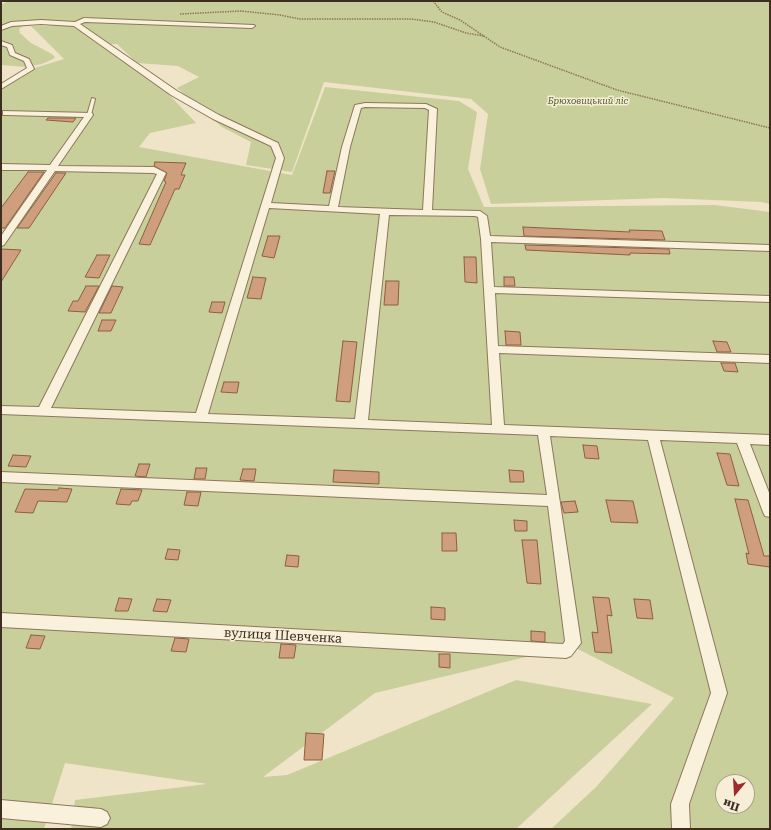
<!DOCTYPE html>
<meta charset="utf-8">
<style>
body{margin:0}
#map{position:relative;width:771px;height:830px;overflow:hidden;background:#f0e4c8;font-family:"Roboto Serif",serif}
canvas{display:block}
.frame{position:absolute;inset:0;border:2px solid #3d2e20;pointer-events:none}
.north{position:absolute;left:715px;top:774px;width:40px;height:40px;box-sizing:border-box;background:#f7eed8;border:1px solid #ada18e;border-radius:50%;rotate:198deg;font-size:11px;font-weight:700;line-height:16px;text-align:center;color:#3d2e20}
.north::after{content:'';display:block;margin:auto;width:14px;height:18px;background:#9e2a2b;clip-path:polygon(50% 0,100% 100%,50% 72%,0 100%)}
</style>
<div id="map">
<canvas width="771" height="830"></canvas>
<div class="frame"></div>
<div class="north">Пн</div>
</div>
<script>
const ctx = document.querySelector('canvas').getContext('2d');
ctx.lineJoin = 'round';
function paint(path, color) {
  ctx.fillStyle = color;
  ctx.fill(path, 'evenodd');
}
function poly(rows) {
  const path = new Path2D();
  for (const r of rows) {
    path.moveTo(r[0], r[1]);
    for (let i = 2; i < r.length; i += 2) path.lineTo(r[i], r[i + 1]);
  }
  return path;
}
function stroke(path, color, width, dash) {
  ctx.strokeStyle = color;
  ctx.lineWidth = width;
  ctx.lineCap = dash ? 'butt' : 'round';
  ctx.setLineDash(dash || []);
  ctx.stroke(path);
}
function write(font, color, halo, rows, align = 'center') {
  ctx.font = font + ' "Roboto Serif",serif';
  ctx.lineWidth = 3;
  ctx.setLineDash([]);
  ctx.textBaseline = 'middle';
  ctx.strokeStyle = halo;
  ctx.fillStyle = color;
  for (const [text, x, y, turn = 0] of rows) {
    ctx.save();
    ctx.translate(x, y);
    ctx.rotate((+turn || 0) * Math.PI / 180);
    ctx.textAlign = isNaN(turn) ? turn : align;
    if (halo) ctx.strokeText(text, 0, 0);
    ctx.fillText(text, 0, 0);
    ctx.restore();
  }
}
paint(poly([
 [8,1,770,1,770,204,761,202,664,198,491,204,480,169,488,114,471,99,324,82,292,172,246,165,251,142,222,127,177,88,199,77,178,66,137,63,117,44,101,44,158,83,196,123,150,133,139,147,292,175,325,87,459,101,477,112,468,169,484,207,715,205,770,212,770,829,551,829,596,787,674,698,572,646,375,693,263,777,287,775,516,680,652,704,516,829,71,829,75,800,207,784,65,763,44,829,1,829,1,83,28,70,64,59,31,26,59,26,29,24,23,26,19,29,20,33,31,43,52,54,55,57,53,59,42,64,26,67,1,65,1,5],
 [723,782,747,782,747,806,723,806]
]), '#c9cf9b');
const building = poly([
 [48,118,76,118,73,122,46,120,48,118],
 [155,162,186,163,181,175,185,175,179,189,175,189,150,245,139,244,166,182,164,181,167,173,154,166,155,162],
 [327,171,335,171,330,193,323,193,327,171],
 [28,172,44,172,5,228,1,228,1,208,28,172],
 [56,173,66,173,29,228,17,228,56,173],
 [523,227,630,232,629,230,662,231,665,240,524,236,523,227],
 [268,236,280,236,274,258,262,256,268,236],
 [525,245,669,249,670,254,630,253,630,255,526,250,525,245],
 [1,249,21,250,1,282,1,249],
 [97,255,110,255,99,278,85,277,97,255],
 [464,257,476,257,477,283,465,282,464,257],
 [253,277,266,278,261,299,247,298,253,277],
 [504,277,514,277,515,286,504,286,504,277],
 [386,281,399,281,398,305,384,305,386,281],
 [86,286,99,286,85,312,68,311,73,301,78,301,86,286],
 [112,286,123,287,111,313,99,313,112,286],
 [212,302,225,302,222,313,209,312,212,302],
 [102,320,116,320,111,331,98,331,102,320],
 [505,331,520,332,521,345,506,345,505,331],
 [343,341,357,342,350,402,336,401,343,341],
 [713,341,727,342,731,352,717,352,713,341],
 [721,363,735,363,738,372,724,371,721,363],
 [224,382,239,382,237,393,221,392,224,382],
 [583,445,597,446,599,459,585,458,583,445],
 [717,453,730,454,739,486,727,485,717,453],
 [13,455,31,456,26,467,8,466,13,455],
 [139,464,150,464,146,477,135,476,139,464],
 [196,468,207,468,205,479,194,479,196,468],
 [243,469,256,469,254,481,240,480,243,469],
 [334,470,379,472,379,484,333,482,334,470],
 [509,470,523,471,524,482,510,482,509,470],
 [59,488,72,489,67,502,38,501,33,513,15,512,25,489,58,490,59,488],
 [121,489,142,490,138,501,132,501,130,505,116,504,121,489],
 [187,492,201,492,198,506,184,505,187,492],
 [735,499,748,500,764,556,770,556,770,567,748,564,746,553,749,554,735,499],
 [606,500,633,501,638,523,611,522,606,500],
 [575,501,578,512,564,513,561,502,575,501],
 [514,520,527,521,527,531,515,531,514,520],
 [442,533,456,533,457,551,442,551,442,533],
 [522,540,537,540,541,584,527,583,522,540],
 [168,549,180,550,178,560,165,559,168,549],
 [287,555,299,556,298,567,285,566,287,555],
 [593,597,609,598,612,616,607,615,612,653,595,652,592,632,598,633,593,597],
 [119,598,132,599,128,611,115,611,119,598],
 [157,599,171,600,167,612,153,611,157,599],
 [634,599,650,600,653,619,637,618,634,599],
 [431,607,445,608,445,620,431,619,431,607],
 [531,631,545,632,545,642,531,641,531,631],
 [31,635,45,636,40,649,26,648,31,635],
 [175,638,189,639,186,652,171,651,175,638],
 [281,644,296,645,294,658,279,658,281,644],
 [439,654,450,654,450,668,439,667,439,654],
 [306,733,324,734,322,760,304,760,306,733]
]);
paint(building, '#cf9f7d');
stroke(building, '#8d5f41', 1);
const lane = poly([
 [92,98,95,99,91,115,89,116,87,115,92,98]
]);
const street = poly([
 [84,18,254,25,255,26,252,28,85,22,80,24,177,91,219,115,278,143,284,158,271,203,329,206,342,147,355,105,365,103,426,104,437,109,432,210,480,211,487,216,490,236,770,245,770,251,491,242,494,287,770,296,770,302,495,293,498,346,770,355,770,363,499,353,504,425,770,435,770,445,750,444,770,495,770,517,765,516,763,512,737,443,660,440,727,693,689,804,690,829,672,829,671,804,711,693,648,440,550,436,581,643,571,656,566,658,1,627,1,613,563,644,565,641,548,506,1,482,1,472,547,495,538,435,1,414,1,406,39,407,157,174,153,173,55,171,4,245,1,246,1,236,47,170,1,170,1,164,50,165,84,117,6,115,3,115,3,111,92,113,93,115,58,166,154,167,166,173,51,408,196,413,276,158,271,146,213,119,171,95,74,26,41,24,12,26,1,30,1,26,11,22,41,20,75,22,84,18],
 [365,107,425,108,429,110,423,210,338,207,350,147,361,108,365,107],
 [269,208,380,214,355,419,208,414,269,208],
 [389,215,475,216,478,217,481,239,492,425,368,420,389,215],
 [1,41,12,45,15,53,29,59,34,69,1,89,1,84,27,68,24,61,10,55,7,47,1,45,1,41],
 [1,800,101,809,107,812,110,818,107,824,101,827,1,818,1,800]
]);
stroke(lane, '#8d765c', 2);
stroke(street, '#8d765c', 2);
stroke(poly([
 [433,1,442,12,460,20,500,47,617,90,770,128],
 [180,14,241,11,280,15,300,19,411,19,434,22,466,33,484,36]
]), '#8d765c', 1.5, [1.5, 1]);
paint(lane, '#faf1dc');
paint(street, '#faf1dc');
write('italic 9px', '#4d5a26', '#f7eed8', [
 ["Брюховицький ліс",588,101]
]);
write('13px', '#3d2e20', '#f7eed8', [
 ["вулиця Шевченка",283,636,3]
]);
</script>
